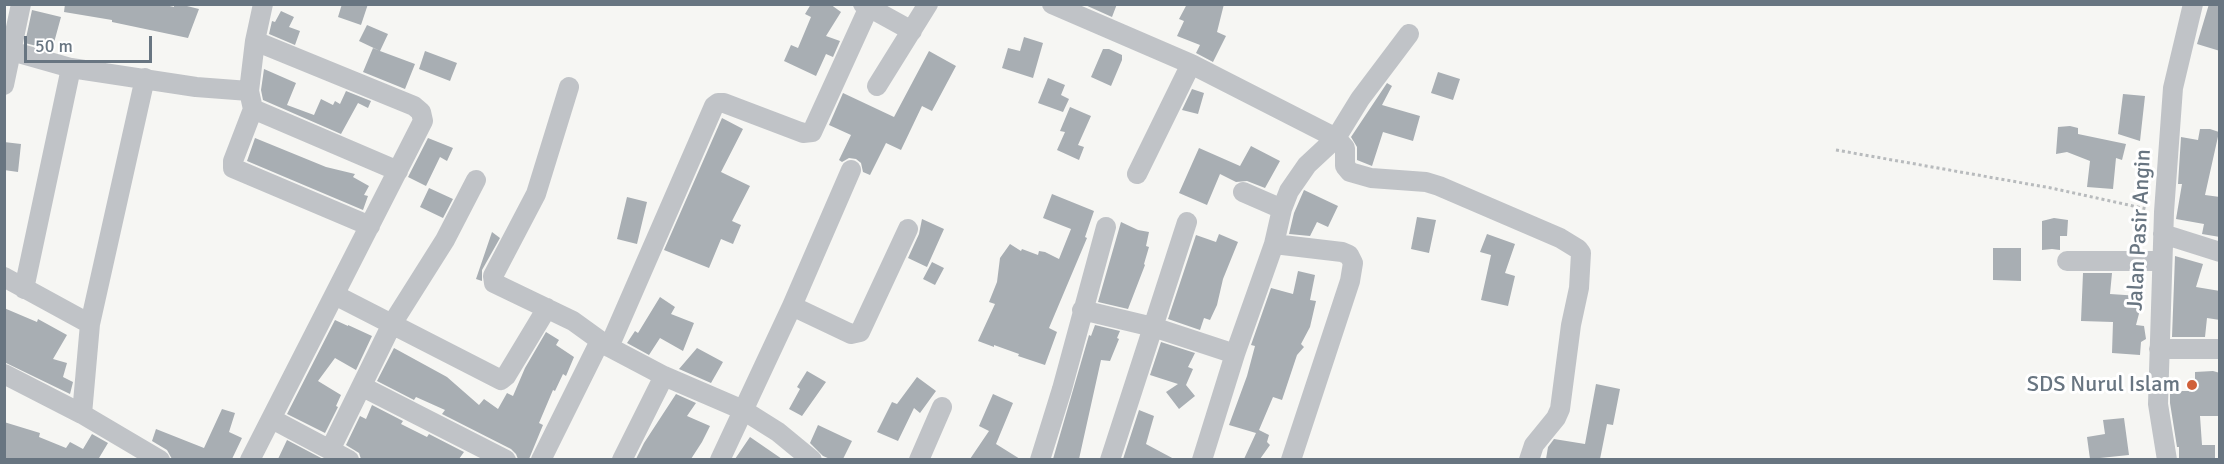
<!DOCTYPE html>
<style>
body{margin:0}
#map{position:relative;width:2224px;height:464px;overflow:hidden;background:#f6f6f3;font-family:Signika,sans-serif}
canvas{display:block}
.frame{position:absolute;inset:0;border:6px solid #687581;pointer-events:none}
.scale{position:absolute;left:24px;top:36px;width:128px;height:27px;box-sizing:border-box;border:3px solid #687581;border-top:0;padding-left:8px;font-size:18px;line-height:21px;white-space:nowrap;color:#687581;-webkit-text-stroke:4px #fff;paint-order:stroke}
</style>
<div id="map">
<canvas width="2224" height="464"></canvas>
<div class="frame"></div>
<div class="scale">50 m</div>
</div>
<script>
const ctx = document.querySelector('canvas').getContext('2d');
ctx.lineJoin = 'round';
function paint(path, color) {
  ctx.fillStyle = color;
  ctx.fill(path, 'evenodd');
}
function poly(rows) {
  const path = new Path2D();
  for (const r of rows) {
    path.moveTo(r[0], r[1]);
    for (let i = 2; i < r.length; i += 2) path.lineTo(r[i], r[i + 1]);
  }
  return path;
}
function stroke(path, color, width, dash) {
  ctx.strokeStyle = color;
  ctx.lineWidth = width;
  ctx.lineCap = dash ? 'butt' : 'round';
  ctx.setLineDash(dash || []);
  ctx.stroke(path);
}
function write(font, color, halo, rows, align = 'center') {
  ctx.font = font + ' Signika,sans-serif';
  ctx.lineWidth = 6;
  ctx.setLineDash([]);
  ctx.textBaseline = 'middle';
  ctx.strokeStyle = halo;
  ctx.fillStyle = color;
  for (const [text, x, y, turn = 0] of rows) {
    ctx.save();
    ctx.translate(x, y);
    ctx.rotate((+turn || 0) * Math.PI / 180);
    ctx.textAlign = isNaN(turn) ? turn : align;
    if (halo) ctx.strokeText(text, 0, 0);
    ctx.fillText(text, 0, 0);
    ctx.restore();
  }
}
paint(poly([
 [65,4,161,4,174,7,174,4,179,4,199,9,188,38,112,22,112,20,64,12],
 [342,4,368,4,361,25,338,17],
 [811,4,830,4,841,12,826,36,840,41,833,57,826,54,816,76,784,61,791,45,798,48,811,17,805,14],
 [1083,4,1117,4,1112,17],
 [1187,4,1224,4,1217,32,1226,36,1213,62,1196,53,1200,45,1177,36,1184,21,1179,19],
 [2209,4,2220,4,2220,51,2197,44],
 [32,10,61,17,52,50,25,43],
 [281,11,294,17,289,27,300,31,295,45,269,34,272,21,275,22],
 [367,25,388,34,380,51,415,64,405,89,363,72,373,48,380,51,359,41],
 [1024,37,1043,43,1033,78,1002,68,1008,48,1020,51],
 [1103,49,1109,49,1122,55,1122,60,1111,86,1091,77],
 [425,51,457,63,450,81,419,69],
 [929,51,956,66,932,111,922,106,901,150,886,143,870,175,863,172,861,163,856,159,849,158,842,162,839,160,851,135,829,125,843,93,894,117],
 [264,69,296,83,287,105,314,115,321,99,333,105,335,101,340,104,346,91,371,101,368,108,358,103,341,134,263,100,261,90],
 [1438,72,1460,79,1453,100,1431,93],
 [1048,78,1065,85,1061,95,1069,99,1063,112,1038,103],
 [1387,83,1392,86,1382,105,1420,116,1413,141,1383,132,1372,166,1357,160,1357,147,1351,137],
 [1192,89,1204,93,1198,114,1182,110],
 [2123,94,2145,96,2140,141,2118,134],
 [1070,107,1091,116,1078,145,1084,147,1079,160,1057,150,1065,132,1060,131],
 [722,118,743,129,721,172,750,186,732,221,741,225,733,244,721,239,709,268,664,250],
 [2070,126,2078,128,2078,134,2126,144,2122,160,2116,158,2113,189,2087,187,2090,161,2067,152,2056,154,2058,127],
 [2200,129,2210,129,2219,132,2205,195,2220,197,2220,237,2202,234,2204,224,2176,219,2182,184,2178,184,2181,137,2198,140],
 [255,138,326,167,355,174,353,177,369,186,364,195,368,196,363,210,247,161],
 [428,138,453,148,447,161,440,157,426,186,408,177],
 [4,142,21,144,18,172,4,170],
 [1251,146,1280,161,1265,188,1247,181,1236,182,1220,174,1207,205,1179,193,1199,148,1240,166],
 [429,188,453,199,443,218,420,207],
 [1304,190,1338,206,1328,227,1317,222,1310,236,1289,234,1294,213],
 [1052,194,1094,211,1085,237,1087,238,1049,328,1057,332,1045,365,1018,356,1019,354,994,345,994,347,978,341,995,304,989,302,997,282,1000,258,1010,244,1021,251,1022,249,1038,255,1039,251,1045,252,1059,259,1071,229,1043,218],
 [627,197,647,202,637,244,617,239],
 [1417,217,1436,220,1429,253,1411,249],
 [2054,218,2068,220,2067,236,2060,236,2060,250,2052,249,2042,250,2042,221],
 [922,219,944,229,927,267,908,258,919,234],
 [1121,222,1138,230,1149,232,1146,246,1149,247,1144,264,1145,265,1128,309,1098,302],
 [492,232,500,238,482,270,482,281,476,279],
 [1219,234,1238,242,1223,279,1217,305,1210,320,1204,318,1200,330,1168,319,1196,235,1216,242],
 [1487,234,1515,244,1505,273,1515,276,1508,306,1481,300,1491,255,1480,252],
 [1993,248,2021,248,2021,281,1993,280],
 [2175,256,2203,264,2196,287,2220,291,2220,320,2207,318,2205,337,2172,337],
 [932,262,944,268,935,285,923,279],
 [1298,271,1315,275,1310,300,1316,301,1310,327,1301,344,1304,347,1297,355,1282,400,1273,397,1259,430,1269,435,1267,442,1270,445,1260,459,1244,459,1256,433,1229,425,1247,376,1255,346,1251,345,1271,288,1293,294],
 [2083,273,2112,273,2110,294,2140,296,2141,306,2136,325,2144,326,2146,339,2141,342,2140,355,2112,353,2113,322,2081,321],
 [660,297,675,307,671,314,694,323,683,351,660,338,649,355,627,343,635,331,638,333],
 [4,308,37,322,38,319,67,335,53,359,67,363,63,377,73,382,70,394,4,362],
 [335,320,348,326,348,325,372,336,356,370,335,358,318,381,341,395,336,406,338,407,325,433,287,414],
 [1095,325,1120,331,1117,338,1119,339,1110,361,1101,360,1079,459,1053,459,1089,335,1091,336],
 [546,332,559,340,556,345,574,357,566,376,563,374,555,391,553,390,539,423,543,425,529,459,518,459,516,454,511,449,442,414,445,410,416,397,414,400,377,381,394,348,447,377,479,405,484,399,498,409,507,393,513,396,525,368],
 [1161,342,1195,353,1188,367,1193,369,1186,385,1195,396,1179,409,1166,392,1178,384,1150,375],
 [697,348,723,362,711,383,679,369],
 [807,371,826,382,802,416,789,409,800,389,797,387],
 [2213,371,2220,373,2220,416,2200,416,2202,445,2215,445,2215,459,2179,459,2179,447,2177,447,2170,403,2170,391,2195,391,2195,372],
 [917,377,936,391,920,413,914,408,898,441,877,432,892,402,897,404],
 [1596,384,1620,389,1613,425,1607,424,1600,459,1546,459,1548,447,1554,439,1585,444],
 [676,394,696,403,687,416,710,426,702,442,691,459,636,459,644,443],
 [993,394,1013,403,996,444,1020,459,970,459,989,431,979,426],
 [372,405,403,421,401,424,427,437,429,434,464,452,459,459,361,459,359,453,346,445,360,416,366,419],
 [222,409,235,413,229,432,242,438,232,459,172,459,167,450,152,441,156,429,204,448],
 [1139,410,1154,416,1146,444,1174,459,1123,459],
 [2124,418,2129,455,2090,459,2087,437,2105,434,2103,420],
 [4,422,40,433,39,437,66,448,70,442,83,449,92,434,108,443,99,458,102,459,4,459],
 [818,425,852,441,843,459,830,459,823,456,810,443],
 [750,437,782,459,735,459],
 [287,440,323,459,278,459]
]), '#a8aeb3');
stroke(poly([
 [1836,150,2051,188,2147,209]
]), '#b8bbbd', 3, [3, 3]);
stroke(poly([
 [263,4,255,41,249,91,253,109,233,161,233,168,370,226],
 [863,4,912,31],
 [1052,4,1191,64,1336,138,1345,148,1345,166,1350,172,1371,178,1426,182,1439,186,1560,238,1578,249,1581,253,1579,288,1571,325,1560,409,1556,418,1534,445,1529,460],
 [4,49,71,68,196,87,249,91],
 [4,85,21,4],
 [877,86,928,4],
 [569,87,536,194,493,276,494,283,573,321,609,347,664,376,743,410,778,432,812,460],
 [253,109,398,171],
 [1137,174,1191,64],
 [1243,192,1282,209],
 [2163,234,2220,252],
 [1274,244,1342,252,1349,255,1353,263,1350,281,1291,460],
 [2067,261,2162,261],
 [4,277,90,324],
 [24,289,71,68],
 [335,295,501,380,506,376,547,308],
 [792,306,851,170],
 [1082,310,1153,327,1235,354],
 [609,347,714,106,718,103,724,103,803,133,812,132,869,7],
 [2159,349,2220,349],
 [4,374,82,414,160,460],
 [363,387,506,460],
 [82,414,90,324,145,78],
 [272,419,349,460],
 [330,450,392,324,445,240,476,180],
 [250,460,423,121,421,112,414,106,255,41],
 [541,460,600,341],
 [622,460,664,376],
 [720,460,792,306,851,334,860,332,908,229],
 [919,460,942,407],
 [1040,460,1062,389,1106,227],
 [1110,460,1187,222],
 [1202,460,1235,354,1274,244,1282,209,1289,191,1307,165,1336,138,1360,99,1409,34],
 [2167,460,2158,404,2164,212,2173,88,2193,4]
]), '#c0c3c7', 20);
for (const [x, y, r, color] of [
 [2192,385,6,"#d06039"]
]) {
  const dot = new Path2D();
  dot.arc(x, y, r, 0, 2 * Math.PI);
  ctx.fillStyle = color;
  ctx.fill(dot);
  stroke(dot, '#fff', 2);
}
write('22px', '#687581', '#fff', [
 ["Jalan Pasir Angin",2140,230,-87]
]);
write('22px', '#687581', '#fff', [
 ["SDS Nurul Islam",2180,385]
], 'right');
</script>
